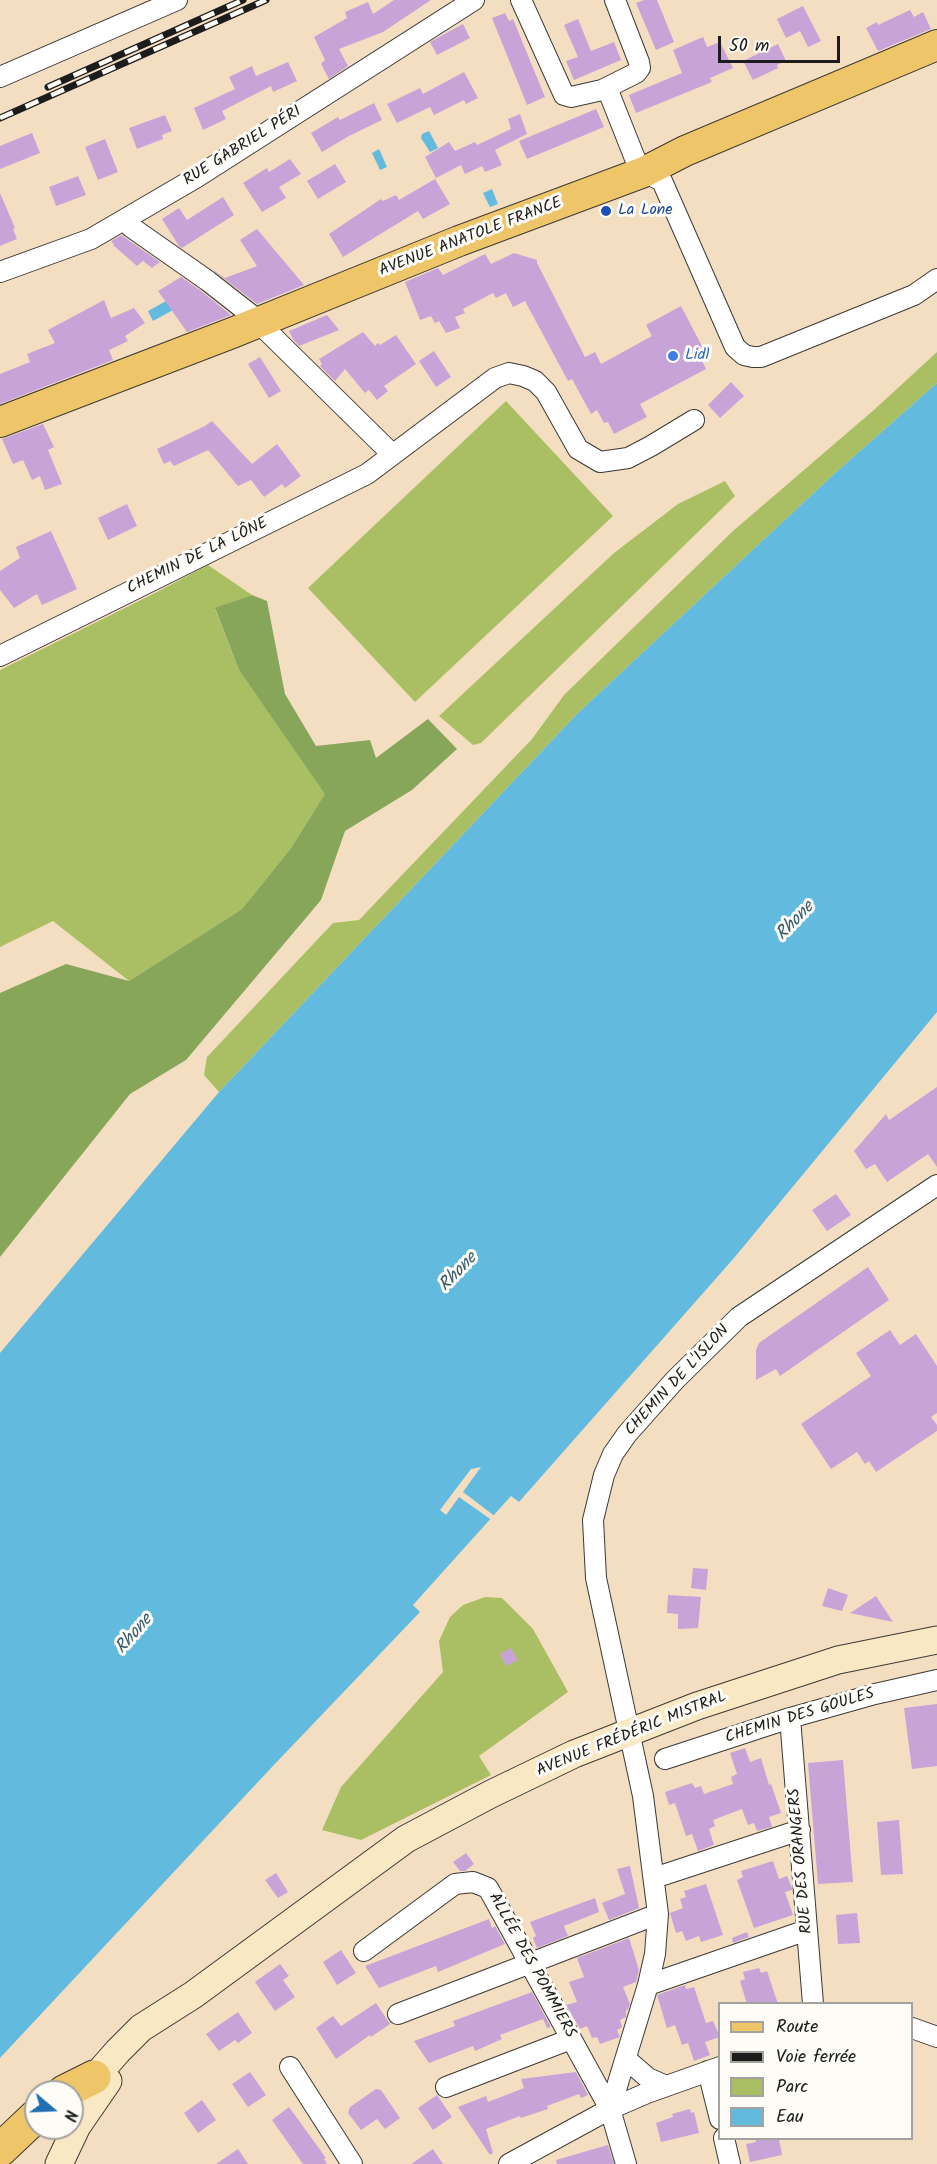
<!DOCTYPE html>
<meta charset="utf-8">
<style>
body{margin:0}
#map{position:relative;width:937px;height:2164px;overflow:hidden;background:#f4dec2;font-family:Kalam,sans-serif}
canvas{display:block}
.legend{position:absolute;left:718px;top:2002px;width:195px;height:138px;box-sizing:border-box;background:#fdfcf7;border:2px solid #a3a29f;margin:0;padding:8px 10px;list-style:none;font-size:18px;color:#1c1c1c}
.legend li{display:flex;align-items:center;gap:12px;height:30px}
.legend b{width:30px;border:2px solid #a3a29f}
.north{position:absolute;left:24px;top:2080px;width:60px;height:60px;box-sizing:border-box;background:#fdfcf7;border:2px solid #a3a29f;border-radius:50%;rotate:109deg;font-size:16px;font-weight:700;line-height:24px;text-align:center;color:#1c1c1c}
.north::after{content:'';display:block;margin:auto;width:21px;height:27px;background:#1f6fb2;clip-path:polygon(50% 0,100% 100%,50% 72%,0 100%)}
.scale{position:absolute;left:718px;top:36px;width:122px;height:27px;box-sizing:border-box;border:3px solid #1c1c1c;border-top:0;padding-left:8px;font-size:18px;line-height:21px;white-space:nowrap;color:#1c1c1c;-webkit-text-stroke:4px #fdfcf7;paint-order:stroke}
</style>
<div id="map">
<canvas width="937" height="2164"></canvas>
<ul class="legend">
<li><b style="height:8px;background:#eec569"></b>Route</li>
<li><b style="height:8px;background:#1c1c1c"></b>Voie ferrée</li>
<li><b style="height:16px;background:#aabf64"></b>Parc</li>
<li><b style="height:16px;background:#62bbdf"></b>Eau</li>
</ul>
<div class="north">N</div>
<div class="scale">50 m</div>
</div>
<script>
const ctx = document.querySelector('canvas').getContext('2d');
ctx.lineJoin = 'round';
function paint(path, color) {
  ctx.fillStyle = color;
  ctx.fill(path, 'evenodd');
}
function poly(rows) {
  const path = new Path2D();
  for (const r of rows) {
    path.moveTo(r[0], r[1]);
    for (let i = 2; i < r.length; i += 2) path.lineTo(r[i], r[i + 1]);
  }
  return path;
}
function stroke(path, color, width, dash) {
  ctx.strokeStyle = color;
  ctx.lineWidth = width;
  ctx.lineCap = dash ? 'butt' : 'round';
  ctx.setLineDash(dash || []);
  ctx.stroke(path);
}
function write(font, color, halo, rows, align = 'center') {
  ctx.font = font + ' Kalam,sans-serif';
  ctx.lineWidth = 6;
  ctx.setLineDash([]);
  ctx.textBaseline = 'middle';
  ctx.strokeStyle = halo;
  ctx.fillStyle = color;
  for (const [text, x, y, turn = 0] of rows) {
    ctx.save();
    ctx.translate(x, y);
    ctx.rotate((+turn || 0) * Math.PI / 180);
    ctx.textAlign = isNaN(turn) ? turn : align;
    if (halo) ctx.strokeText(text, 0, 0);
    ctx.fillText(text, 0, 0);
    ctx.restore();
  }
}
paint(poly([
 [937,352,937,383,833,475,578,713,219,1092,204,1075,207,1057,333,923,359,920,532,739,564,695,733,531,875,409],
 [506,401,613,516,415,702,308,588],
 [725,481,735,496,481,743,473,745,439,716,614,553,678,504],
 [208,565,252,595,215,609,239,670,326,793,291,848,242,909,129,981,53,921,0,947,0,670,155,593],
 [485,1597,502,1598,533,1629,568,1692,479,1756,491,1775,361,1840,322,1830,341,1787,443,1672,439,1641,450,1617,463,1605]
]), '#aabf64');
paint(poly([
 [252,595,267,601,285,694,316,746,370,740,376,758,428,719,457,749,412,790,345,831,321,900,186,1060,130,1094,0,1257,0,993,66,964,129,981,242,909,291,848,325,794,239,670,215,608]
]), '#87a65a');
paint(poly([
 [429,131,438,148,430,152,421,138,422,134],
 [379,149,387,167,380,170,372,153],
 [492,189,498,204,490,207,483,193],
 [168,300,173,310,153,321,148,311],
 [937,383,937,1012,734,1258,519,1502,511,1496,413,1605,420,1612,271,1768,0,2058,0,1353,219,1092,578,713,833,475]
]), '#62bbdf');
paint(poly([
 [481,1467,463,1492,496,1517,493,1521,459,1497,446,1515,440,1510,471,1469]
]), '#f4dec2');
paint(poly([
 [394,0,431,0,383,32,339,49,348,66,329,79,321,64,325,60,314,37,347,18,345,12,368,2,373,14],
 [644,0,657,0,674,42,656,50,636,3],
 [803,6,821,41,808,47,800,31,786,38,777,19],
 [910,10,914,17,923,12,931,29,878,51,866,28,877,22,878,25],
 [505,13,509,21,513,19,545,97,527,105,492,18],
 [578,19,591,51,614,42,621,60,574,80,566,61,578,57,564,25],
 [463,24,470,38,437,55,430,42],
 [703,37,707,47,720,42,733,68,710,78,712,82,636,113,629,95,682,73,673,50],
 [778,44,786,61,777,65,778,68,753,80,743,61],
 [288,62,297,81,273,92,271,86,222,111,226,119,203,130,194,108,235,89,229,77,252,66,256,76],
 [464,72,478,98,466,104,464,100,434,115,430,107,397,123,387,104,420,88,423,94],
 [374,103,382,120,349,136,322,152,311,133,338,117,340,120],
 [596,109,604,127,527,159,519,141],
 [520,114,527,134,495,150,502,165,485,172,482,166,465,174,461,165,436,178,425,157,449,142,455,151,475,142,477,145,511,129,508,119],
 [165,115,172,131,162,135,163,139,137,149,129,128],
 [32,133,40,153,0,169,0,146],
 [105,139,118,172,98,180,85,147],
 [290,159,301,174,279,187,286,198,262,212,243,183,267,168,269,172],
 [335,164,346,182,318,199,307,181],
 [78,176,86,195,56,206,49,187],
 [435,179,450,204,423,219,418,211,343,257,329,234,381,199,383,201,396,195,399,200],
 [0,193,15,228,13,229,17,239,0,246],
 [223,197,234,215,182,248,179,246,162,219,179,208,187,220],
 [257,229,304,285,257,304,208,266,225,278,257,266,240,240],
 [122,235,124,237,160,262,152,268,143,261,137,266,113,245,114,244,111,241],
 [514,253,537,260,537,263,585,357,595,352,601,364,652,336,646,325,681,306,705,352,699,355,706,369,640,404,647,417,614,434,608,422,604,423,597,410,591,414,572,379,568,381,525,301,513,307,506,293,496,298,493,293,463,309,465,313,455,317,460,328,446,333,439,321,435,323,431,316,420,320,405,282,438,268,443,275,485,254,491,264],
 [181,277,201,291,231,315,187,332,158,291],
 [104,300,111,318,134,308,145,323,125,336,128,341,109,350,113,360,0,404,0,374,30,362,27,354,55,343,48,330],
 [327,315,339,330,299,346,293,339,289,331],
 [363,332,375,346,378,343,380,345,396,335,416,364,384,386,388,391,377,400,369,390,365,393,345,369,335,381,320,366,322,364,319,359],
 [434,351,451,377,436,387,419,361],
 [260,357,281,391,269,398,248,364],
 [731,382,744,396,720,418,708,405],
 [212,421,252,464,277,444,301,476,285,488,282,484,264,497,251,480,238,486,208,450,174,466,170,461,164,464,157,449,205,426],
 [43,424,54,447,48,450,62,484,45,490,40,476,32,480,23,460,13,464,2,439],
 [127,504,137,526,108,540,98,518],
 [51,531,77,589,42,605,37,594,14,608,0,590,0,571,20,558,16,547],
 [937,1087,937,1167,928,1154,887,1182,875,1164,866,1169,854,1151,886,1114,889,1120],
 [836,1194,851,1215,827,1231,812,1210],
 [868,1267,889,1300,780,1376,776,1369,756,1380,756,1350,759,1343],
 [890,1330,900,1345,916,1334,937,1366,937,1413,931,1417,937,1425,937,1431,876,1472,869,1461,865,1464,857,1452,831,1469,801,1424,871,1376,856,1353],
 [693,1568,708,1569,706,1590,691,1588],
 [828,1588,848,1595,842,1611,822,1606],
 [668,1595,701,1597,698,1628,678,1629,678,1614,667,1613],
 [876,1596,893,1622,850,1613],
 [511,1648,518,1660,506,1666,500,1654],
 [937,1704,937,1766,912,1769,904,1708],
 [745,1748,750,1762,761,1758,769,1785,771,1784,781,1813,769,1817,772,1827,757,1831,754,1823,748,1825,742,1809,713,1820,715,1826,709,1829,714,1845,698,1851,692,1834,686,1836,675,1803,669,1805,665,1792,692,1783,695,1788,701,1786,704,1794,733,1784,731,1777,737,1774,730,1753],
 [843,1760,853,1882,818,1884,808,1763],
 [899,1820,903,1874,881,1875,877,1822],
 [466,1853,474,1864,465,1871,460,1871,453,1862],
 [773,1861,779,1879,787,1876,792,1888,792,1890,785,1892,793,1915,754,1928,737,1880,743,1877,741,1871],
 [630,1866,639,1908,609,1920,602,1903,625,1894,617,1869],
 [276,1873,288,1892,278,1898,265,1880],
 [706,1884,723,1935,701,1942,699,1936,686,1941,682,1931,676,1933,670,1913,683,1908,680,1899,686,1897,684,1891],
 [595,1898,599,1912,564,1926,568,1936,537,1948,533,1938,536,1936,530,1922],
 [857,1913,860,1943,838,1944,836,1915],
 [489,1919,492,1928,495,1926,505,1944,438,1972,436,1966,379,1988,365,1966],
 [747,1932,749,1937,733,1943,732,1938],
 [629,1938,639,1970,636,1982,623,1987,630,2004,628,2009,626,2010,626,2017,620,2020,622,2027,617,2030,620,2037,600,2044,597,2037,592,2038,587,2026,580,2029,566,2005,577,2002,569,1982,584,1977,577,1958],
 [341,1950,356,1973,337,1985,323,1962],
 [280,1964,289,1976,283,1980,295,1997,275,2011,255,1982],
 [759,1968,761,1973,767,1971,778,2004,747,2004,740,1981,745,1979,743,1972],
 [685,1985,686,1989,694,1987,706,2023,713,2021,720,2037,705,2042,710,2055,694,2061,688,2043,682,2045,675,2025,667,2028,657,1995],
 [532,1992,551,2027,547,2028,543,2019,500,2035,502,2039,475,2051,473,2046,429,2063,414,2041,455,2026,453,2021],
 [376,2003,390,2024,371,2037,370,2035,336,2059,316,2028,333,2016,341,2026],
 [238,2012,252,2033,238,2043,235,2040,219,2051,206,2034],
 [250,2072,266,2095,248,2107,232,2084],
 [576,2072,588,2095,581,2098,579,2094,547,2106,548,2109,521,2118,520,2116,486,2129,493,2153,490,2155,458,2107,486,2096,488,2102,524,2088,521,2079],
 [376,2089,381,2090,400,2118,385,2129,377,2119,361,2130,348,2113,350,2107],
 [437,2095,452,2117,433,2130,418,2108],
 [202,2100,216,2120,198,2133,184,2113],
 [289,2107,326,2158,324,2159,327,2164,303,2164,272,2120],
 [690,2109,691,2113,694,2112,699,2133,661,2142,656,2123,673,2117,672,2114],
 [755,2139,779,2139,782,2155,750,2162,746,2144,756,2142],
 [608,2145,614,2164,557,2164,556,2160],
 [238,2149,248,2164,216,2164],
 [433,2149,443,2164,411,2164]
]), '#c8a3d8');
const street = poly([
 [521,0,564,95,571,97,602,90,636,73,640,68,639,62,615,0],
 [0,77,177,0],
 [607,88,636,161,644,172,662,181,735,347,744,355,753,357,761,357,914,295,937,279],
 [124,220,131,227,208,281,259,321,267,331,392,454],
 [0,272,91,239,197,177,474,0],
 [0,656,367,474,495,378,509,373,523,376,535,381,546,392,578,449,600,462,628,458,651,446,694,420],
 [790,1718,813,2004],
 [665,1759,790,1718,875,1694,937,1680],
 [654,1878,800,1830],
 [364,1951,455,1884,473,1882,488,1888,610,2109],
 [648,1985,807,1930],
 [398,2014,658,1914],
 [912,2028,937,2037],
 [626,2059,648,2078,666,2086],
 [290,2067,352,2164],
 [708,2071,720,2119],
 [446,2087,571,2039],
 [724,2138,730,2164],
 [509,2164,610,2109,647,2093,720,2067],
 [626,2164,610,2109,648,1985,655,1954,658,1914,643,1796,596,1578,593,1520,604,1475,613,1454,627,1434,675,1380,739,1317,937,1185]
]);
const secondary = poly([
 [82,2092,118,2051,141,2028,193,1995,406,1839,491,1794,574,1754,697,1706,838,1660,937,1640],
 [59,2164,77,2126,108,2081]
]);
const primary = poly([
 [0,422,232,333,459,241,644,172,685,151,937,45]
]);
const highway = poly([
 [64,2092,94,2077],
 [0,2150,36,2116]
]);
stroke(street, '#3c3935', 22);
stroke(secondary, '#3c3935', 29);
stroke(primary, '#3c3935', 32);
stroke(highway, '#3c3935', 35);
stroke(street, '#fff', 20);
stroke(secondary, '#f8e8c3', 27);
stroke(primary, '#eec569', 30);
stroke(highway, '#eec569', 33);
const rail = poly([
 [48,87,243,0],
 [0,118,266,0]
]);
stroke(rail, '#1c1c1c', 7);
stroke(rail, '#fdfcf7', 4.5, [14]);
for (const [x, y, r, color] of [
 [606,211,6,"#1a4fb4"],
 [673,356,6,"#3f7fe0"]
]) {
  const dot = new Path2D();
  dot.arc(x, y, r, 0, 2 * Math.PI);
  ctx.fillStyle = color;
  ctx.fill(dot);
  stroke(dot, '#fdfcf7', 2);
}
write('16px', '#1c1c1c', '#fdfcf7', [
 ["RUE GABRIEL PÉRI",243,147,-32],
 ["AVENUE ANATOLE FRANCE",471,238,-21],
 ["CHEMIN DE LA LÔNE",198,557,-26],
 ["CHEMIN DE L'ISLON",678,1381,-47],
 ["CHEMIN DES GOULES",800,1717,-17],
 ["AVENUE FRÉDÉRIC MISTRAL",632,1735,-22],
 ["RUE DES ORANGERS",802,1861,-95],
 ["ALLÉE DES POMMIERS",531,1966,61]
]);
write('16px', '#164399', '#fdfcf7', [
 ["La Lone",618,211]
], 'left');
write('16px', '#366cbe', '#fdfcf7', [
 ["Lidl",685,356]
], 'left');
write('italic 18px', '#385c6a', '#fdfcf7', [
 ["Rhone",796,922,-46],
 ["Rhone",459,1273,-46],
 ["Rhone",135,1635,-49]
]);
</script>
